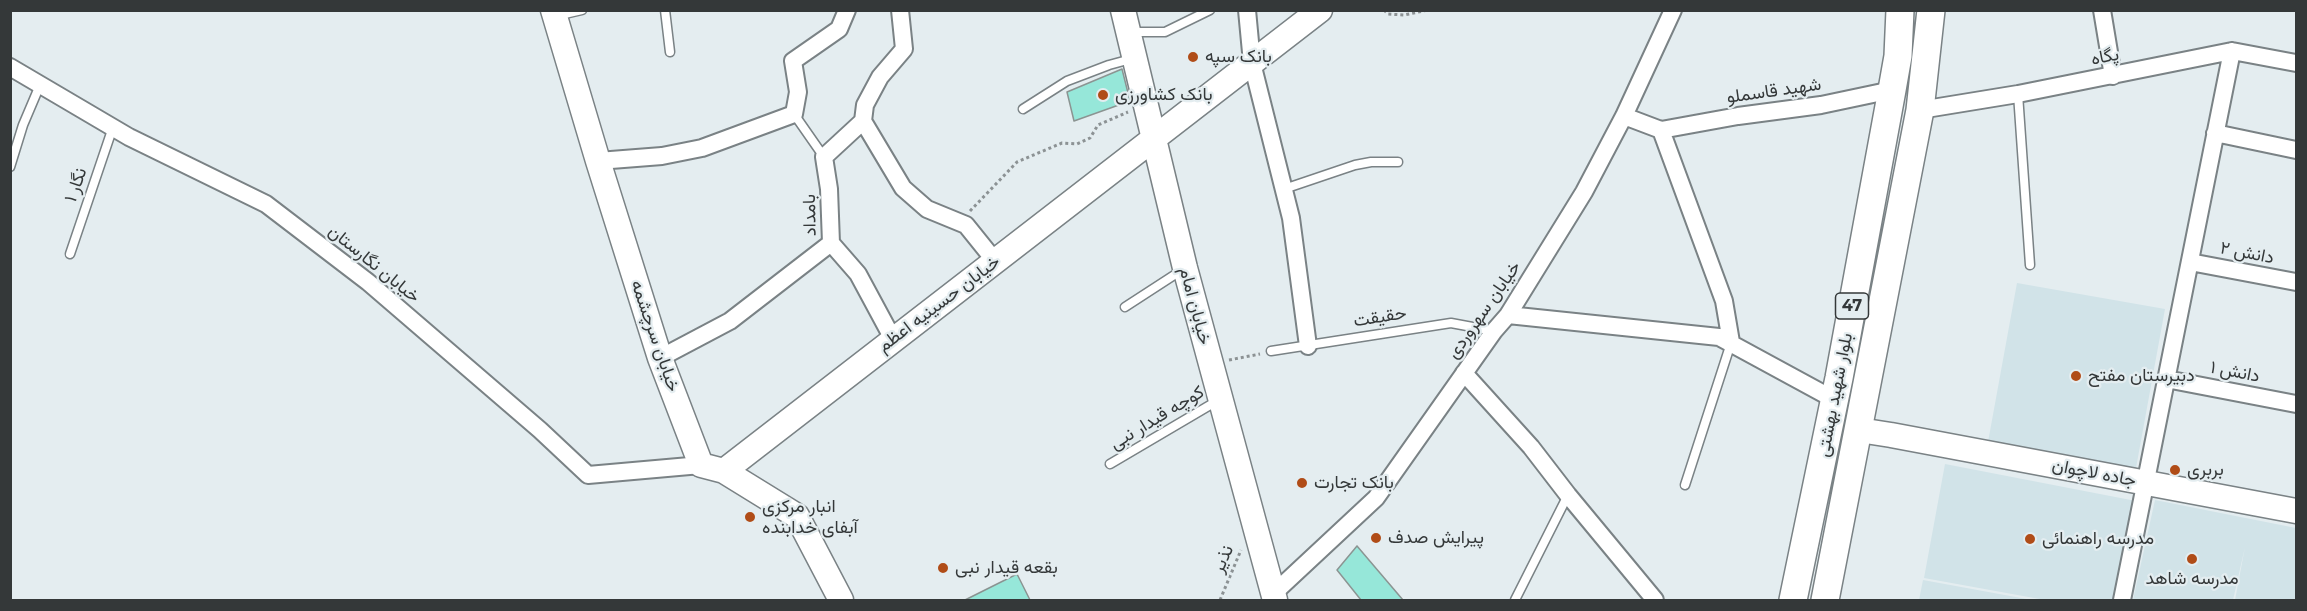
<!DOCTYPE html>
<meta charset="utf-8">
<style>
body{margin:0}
#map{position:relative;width:2307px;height:611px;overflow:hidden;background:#e4edf0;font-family:Montserrat,sans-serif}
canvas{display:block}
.frame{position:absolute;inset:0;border:12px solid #343839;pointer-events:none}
</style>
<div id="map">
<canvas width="2307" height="611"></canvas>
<div class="frame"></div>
</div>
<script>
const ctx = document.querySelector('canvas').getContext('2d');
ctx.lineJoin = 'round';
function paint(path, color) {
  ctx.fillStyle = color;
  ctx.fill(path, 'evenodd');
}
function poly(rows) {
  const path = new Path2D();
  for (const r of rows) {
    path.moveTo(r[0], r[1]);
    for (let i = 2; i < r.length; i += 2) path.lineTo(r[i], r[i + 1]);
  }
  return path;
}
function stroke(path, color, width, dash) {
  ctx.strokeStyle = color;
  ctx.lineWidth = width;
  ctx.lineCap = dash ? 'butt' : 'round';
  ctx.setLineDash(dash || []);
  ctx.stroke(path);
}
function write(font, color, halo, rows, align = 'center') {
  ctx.font = font + ' Montserrat,Vazirmatn,sans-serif';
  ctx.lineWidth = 4.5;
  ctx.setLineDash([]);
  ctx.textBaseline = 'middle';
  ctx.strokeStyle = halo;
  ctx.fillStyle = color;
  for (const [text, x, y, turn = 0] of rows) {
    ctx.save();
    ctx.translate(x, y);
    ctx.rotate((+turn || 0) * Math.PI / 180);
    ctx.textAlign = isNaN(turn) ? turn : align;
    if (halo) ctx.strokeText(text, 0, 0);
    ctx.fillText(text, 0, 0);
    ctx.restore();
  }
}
paint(poly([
 [2017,283,2165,309,2136,468,1988,442],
 [1945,464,2136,501,2116,600,2045,600,1924,578],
 [2155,500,2296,528,2296,600,2235,600,2245,547,2233,600,2133,600],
 [1923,580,2032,600,1919,600]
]), '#d1e3e8');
const building = poly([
 [1122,69,1130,101,1074,121,1067,92,1122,69],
 [1357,546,1403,600,1361,600,1337,570,1357,546],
 [1017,574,1030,600,965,600,1017,574]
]);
paint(building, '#96e7d9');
stroke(building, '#8b9492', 1.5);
const lane = poly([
 [665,10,670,52],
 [556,16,582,10],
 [1132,32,1165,32,1210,10],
 [2018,94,2030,265],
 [1023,109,1067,81,1109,65,1131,59],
 [794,114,824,157],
 [10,167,23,125,40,85],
 [1284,189,1355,165,1371,162,1398,162],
 [70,254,113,127],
 [1125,307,1182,270],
 [1271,351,1451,323,1494,331],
 [1110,464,1217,401],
 [1685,485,1731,343],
 [1515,600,1568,495]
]);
const street = poly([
 [1247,10,1252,63,1291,218,1308,346],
 [2102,10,2113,76],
 [10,67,129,137,266,204,368,282,540,430,588,475,701,465],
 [1920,110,2018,94,2232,51,2296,63],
 [1624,116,1661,130,1724,301,1731,342],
 [863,121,903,188,927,209,966,225,995,261],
 [1661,130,1738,116,1821,105,1892,90],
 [2215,133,2296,150],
 [598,161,662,156,702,148,794,114,798,92,793,61,839,29,847,10],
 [831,243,858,274,893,339],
 [2190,262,2296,282],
 [1508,315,1719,337,1835,400],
 [660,358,730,321,831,243,829,189,824,157,863,121,865,105,880,77,904,49,900,10],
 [1464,373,1531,447,1568,495,1655,600],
 [2166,379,2296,404],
 [1273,594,1376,498,1494,331,1508,315,1584,192,1624,116,1673,10],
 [2122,600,2232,51]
]);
const secondary = poly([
 [553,10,598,161,660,358,701,465,724,471,797,516,841,600],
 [1123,10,1185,268,1275,600],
 [1859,430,1891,435,2296,511],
 [724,471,1320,10]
]);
const primary = poly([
 [1793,600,1839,378,1892,90,1898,56,1900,10],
 [1825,600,1920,110,1931,10]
]);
stroke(lane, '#7a8285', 11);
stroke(street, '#7a8285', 20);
stroke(secondary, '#7a8285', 27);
stroke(primary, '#7a8285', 30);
stroke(poly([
 [1384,10,1388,14,1404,15,1428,10],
 [970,211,1017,162,1062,143,1077,144,1090,138,1098,125,1128,112],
 [1229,360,1260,354],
 [1220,600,1241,550]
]), '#8c9294', 3, [3, 3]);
stroke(lane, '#fff', 8);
stroke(street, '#fff', 16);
stroke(secondary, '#fff', 24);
stroke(primary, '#fff', 27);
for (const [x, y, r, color] of [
 [1193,57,6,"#b04c17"],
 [1103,95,6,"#b04c17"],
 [2076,376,6,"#b04c17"],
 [2175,470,6,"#b04c17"],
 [1302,483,6,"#b04c17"],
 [750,517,6,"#b04c17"],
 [1376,538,6,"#b04c17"],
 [2030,539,6,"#b04c17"],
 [2192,559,6,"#b04c17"],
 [943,568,6,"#b04c17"]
]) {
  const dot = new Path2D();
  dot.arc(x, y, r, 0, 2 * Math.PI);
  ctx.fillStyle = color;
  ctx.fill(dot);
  stroke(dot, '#e4edf0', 2);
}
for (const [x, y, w] of [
 [1852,306,33]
]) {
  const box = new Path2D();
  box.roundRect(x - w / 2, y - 13, w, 26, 4.5);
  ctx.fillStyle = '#e4edf0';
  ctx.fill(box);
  stroke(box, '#343839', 1.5);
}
write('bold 16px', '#343839', null, [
 ["47",1852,306]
]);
write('18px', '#343839', '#e4edf0', [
 ["بانک سپه",1205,57],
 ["بانک کشاورزی",1115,95],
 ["دبیرستان مفتح",2088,376],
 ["بربری",2187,470],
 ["بانک تجارت",1314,483],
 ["انبار مرکزی",762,507],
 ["آبفای خدابنده",762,528],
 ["پیرایش صدف",1388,538],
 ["مدرسه راهنمائی",2042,539],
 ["بقعه قیدار نبی",955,568],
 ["مدرسه شاهد",2192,579,"center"]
], 'left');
write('18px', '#343839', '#e4edf0', [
 ["پگاه",2105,57,-11],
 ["شهید قاسملو",1774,91,-8],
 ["نگار ۱",76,185,-71],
 ["بامداد",810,215,-91],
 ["دانش ۲",2247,253,11],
 ["خیابان نگارستان",374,264,39],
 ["خیابان حسینیه اعظم",939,304,-37],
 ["خیابان امام",1195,306,75],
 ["خیابان سهروردی",1484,310,-55],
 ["حقیقت",1380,317,-9],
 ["خیابان سرچشمه",655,336,71],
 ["دانش ۱",2235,372,11],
 ["بلوار شهید بهشتی",1835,395,-79],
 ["کوچه قیدار نبی",1157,418,-31],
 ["جاده لاچوان",2094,473,11],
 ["نذیر",1223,559,-66]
]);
</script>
